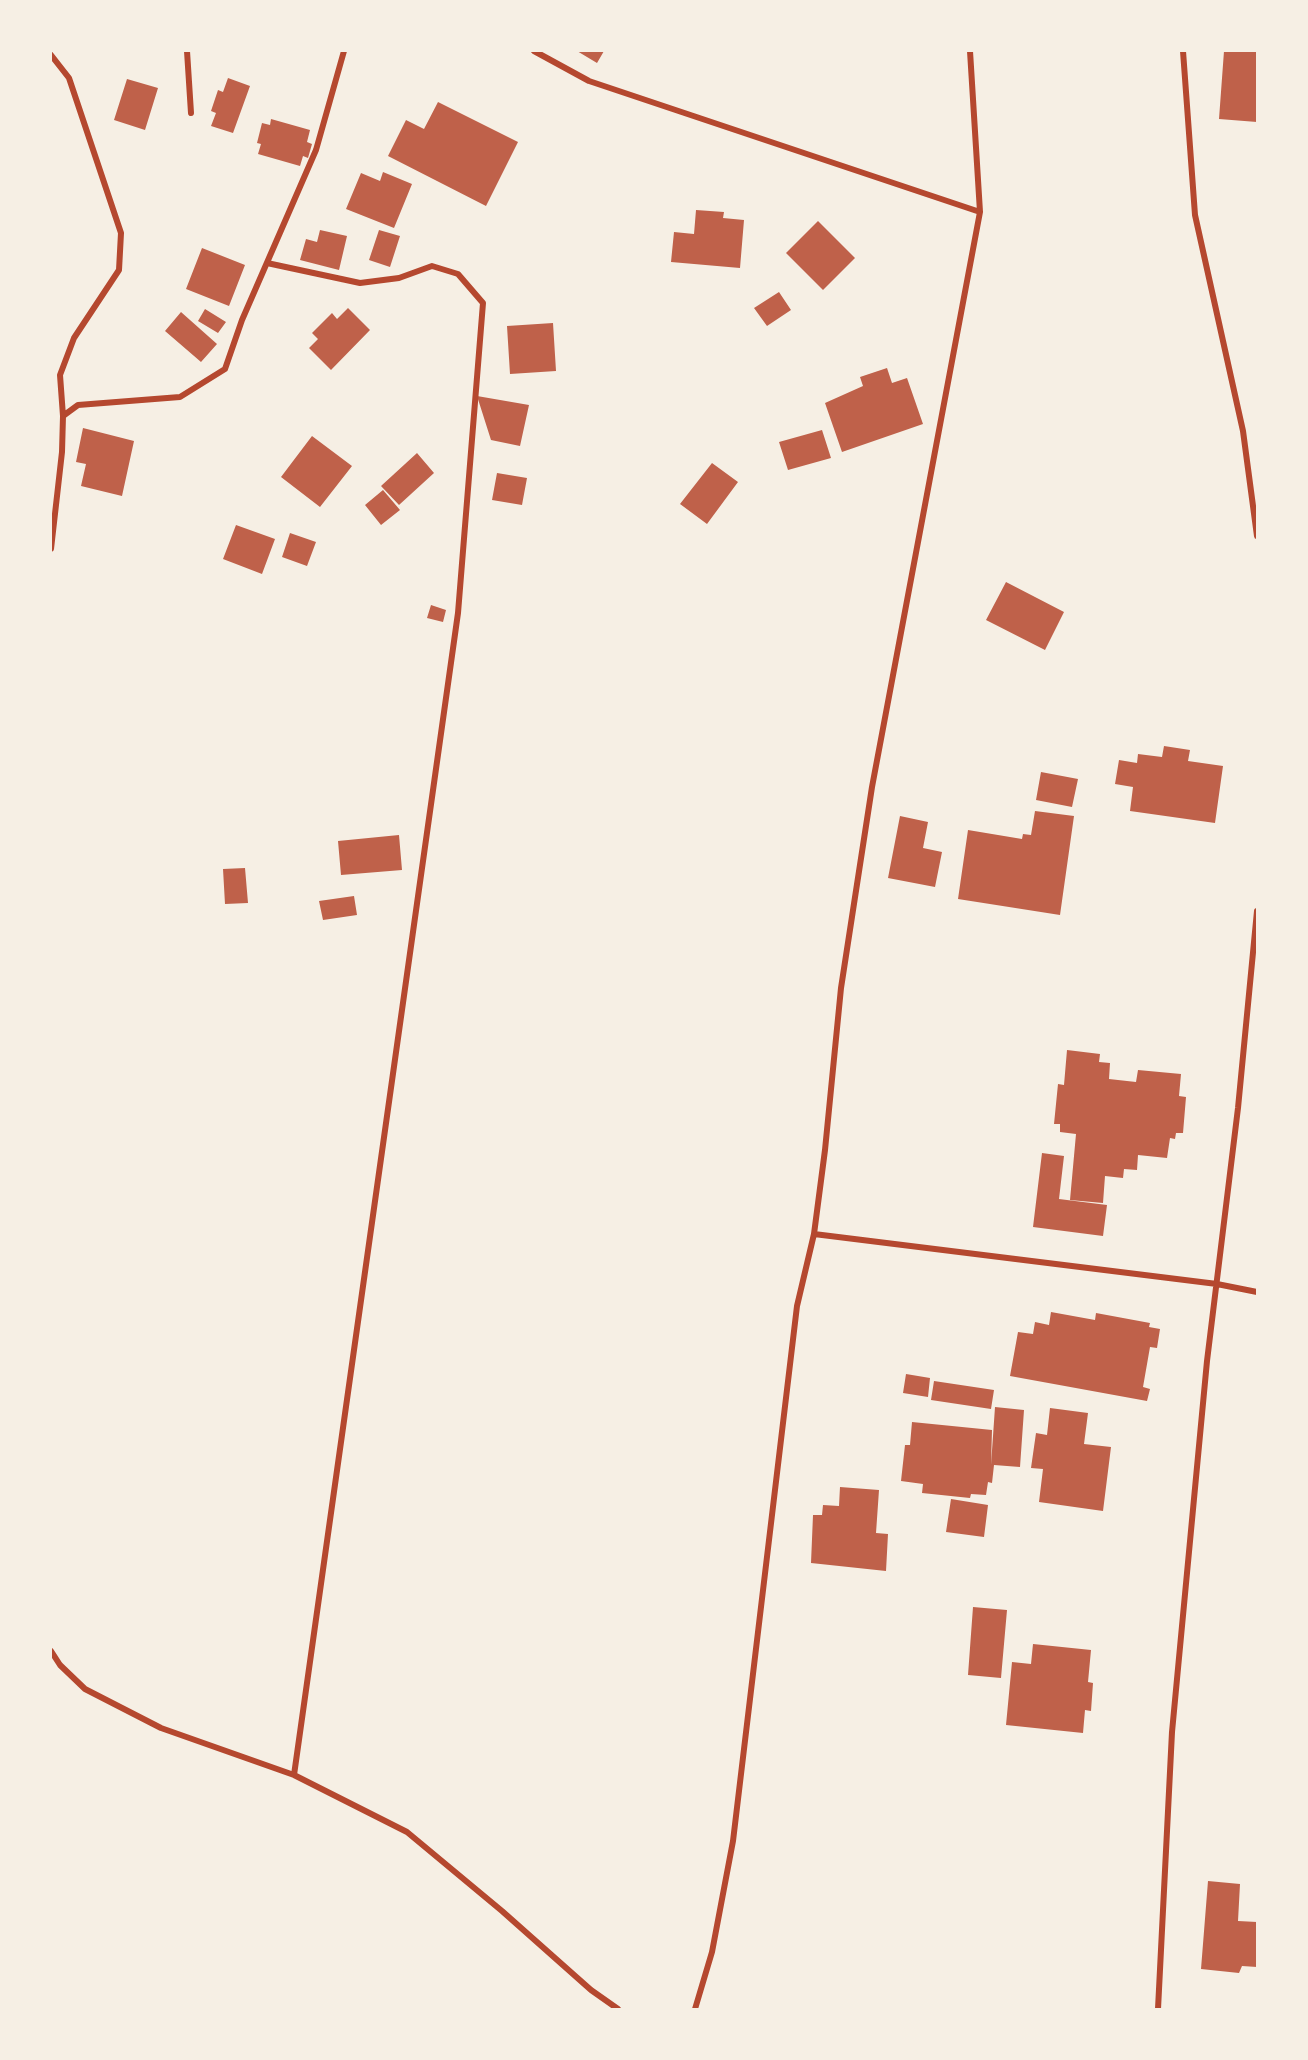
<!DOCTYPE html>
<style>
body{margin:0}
#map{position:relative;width:1308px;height:2060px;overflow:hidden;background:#f6efe4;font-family:"PT Sans",sans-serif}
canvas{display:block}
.frame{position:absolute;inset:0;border:52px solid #f6efe4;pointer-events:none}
</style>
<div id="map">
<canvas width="1308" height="2060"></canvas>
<div class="frame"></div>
</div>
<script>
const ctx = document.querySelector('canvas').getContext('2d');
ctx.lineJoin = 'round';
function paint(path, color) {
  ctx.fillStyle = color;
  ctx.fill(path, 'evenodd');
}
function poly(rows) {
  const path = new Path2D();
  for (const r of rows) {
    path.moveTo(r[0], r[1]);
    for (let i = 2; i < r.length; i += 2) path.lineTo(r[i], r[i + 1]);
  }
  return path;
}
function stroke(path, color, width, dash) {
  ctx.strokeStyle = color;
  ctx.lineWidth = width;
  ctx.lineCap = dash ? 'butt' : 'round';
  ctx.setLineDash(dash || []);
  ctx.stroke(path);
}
paint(poly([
 [577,51,604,51,597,63],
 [1224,51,1257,51,1257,122,1219,119],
 [228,78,250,86,233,133,211,126,216,113,211,111,218,90,223,92],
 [127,79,158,88,145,130,114,120],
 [438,102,518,142,486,206,388,156,406,120,424,129],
 [271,119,310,130,307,142,312,144,308,158,303,156,300,166,258,154,261,144,257,143,262,123,270,125],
 [383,172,412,184,394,228,346,209,361,173,380,181],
 [696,210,724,212,723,218,744,220,740,268,671,262,674,232,694,234],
 [818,221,855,258,823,290,786,253],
 [320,230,347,236,339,270,300,260,306,239,317,242],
 [379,230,400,236,390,267,369,260],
 [202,248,245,265,229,306,186,289],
 [779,292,791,310,767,326,754,308],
 [348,308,370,330,331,370,309,348,318,339,312,333,332,313,337,319],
 [205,309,226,322,218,333,198,321],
 [181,312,217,344,201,362,165,331],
 [553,323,556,371,510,374,507,326],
 [887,368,892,383,907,378,923,424,842,452,825,403,863,386,860,377],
 [477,396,529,405,520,446,491,440],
 [83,428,134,441,122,496,81,486,86,464,76,462],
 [822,430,831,458,788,470,779,442],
 [312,436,352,466,320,507,281,477],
 [417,453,434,473,399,505,381,486],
 [712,463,738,482,707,524,680,504],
 [497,473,527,478,522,505,492,500],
 [383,490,400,510,381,525,365,505],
 [236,525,275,539,262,574,223,559],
 [290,533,316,542,307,566,282,557],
 [1006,582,1064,612,1045,650,986,620],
 [431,605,446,610,443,622,427,618],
 [1164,746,1190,750,1188,761,1223,766,1215,823,1130,811,1133,787,1115,784,1119,760,1137,763,1138,754,1162,757],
 [1041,772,1078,779,1072,807,1036,800],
 [1035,811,1074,816,1060,915,958,899,968,830,1022,839,1023,834,1031,835],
 [900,816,928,822,923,848,942,852,935,887,888,878],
 [399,835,402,870,341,875,338,841],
 [245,868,248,903,225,904,223,869],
 [354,896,357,915,323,920,319,901],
 [1067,1050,1100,1054,1099,1062,1110,1063,1109,1079,1136,1082,1138,1070,1181,1074,1179,1096,1186,1097,1183,1133,1176,1133,1175,1139,1170,1138,1167,1158,1138,1155,1137,1170,1124,1169,1123,1178,1105,1176,1103,1203,1070,1200,1076,1134,1060,1132,1060,1124,1054,1124,1058,1084,1064,1085],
 [1042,1153,1064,1156,1059,1199,1107,1205,1103,1236,1033,1227],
 [1051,1312,1095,1320,1096,1313,1150,1323,1149,1327,1160,1329,1157,1348,1150,1347,1143,1387,1150,1389,1147,1401,1010,1376,1018,1332,1033,1334,1035,1322,1049,1325],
 [906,1374,930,1378,928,1397,903,1393],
 [934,1381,994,1390,991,1409,931,1400],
 [995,1407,1024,1410,1020,1467,994,1465,992,1483,988,1482,986,1495,971,1494,970,1498,922,1493,923,1484,901,1481,905,1445,910,1445,912,1422,992,1430,991,1465],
 [1050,1408,1088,1413,1084,1444,1111,1447,1103,1511,1039,1502,1043,1469,1031,1468,1036,1433,1047,1435],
 [840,1487,879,1490,876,1533,888,1534,886,1571,811,1563,813,1515,822,1515,823,1505,839,1506],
 [951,1499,988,1505,984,1537,946,1532],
 [973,1607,1007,1610,1001,1678,968,1675],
 [1033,1644,1091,1650,1088,1682,1093,1683,1091,1711,1085,1710,1083,1733,1006,1725,1012,1662,1031,1664],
 [1208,1881,1240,1884,1238,1921,1257,1922,1257,1967,1242,1966,1239,1973,1201,1969]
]), '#bf614a');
stroke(poly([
 [187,51,191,113],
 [534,51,589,81,980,212],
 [1183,51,1195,215,1243,431,1257,536],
 [51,55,69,78,121,233,119,270,74,338,60,375,63,416],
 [267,263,360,283,399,278,432,266,458,274,483,303,458,613,294,1775],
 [51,549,62,452,63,416,78,405,180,397,225,369,242,320,316,150,344,51],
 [814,1234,1217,1284,1257,1292],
 [51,1651,60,1665,85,1689,161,1728,294,1775,407,1832,502,1911,591,1990,618,2009],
 [695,2009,712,1952,733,1841,797,1306,814,1234,825,1150,841,988,872,787,980,212,970,51],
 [1158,2009,1172,1732,1207,1361,1238,1108,1257,911]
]), '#b5482f', 6);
</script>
